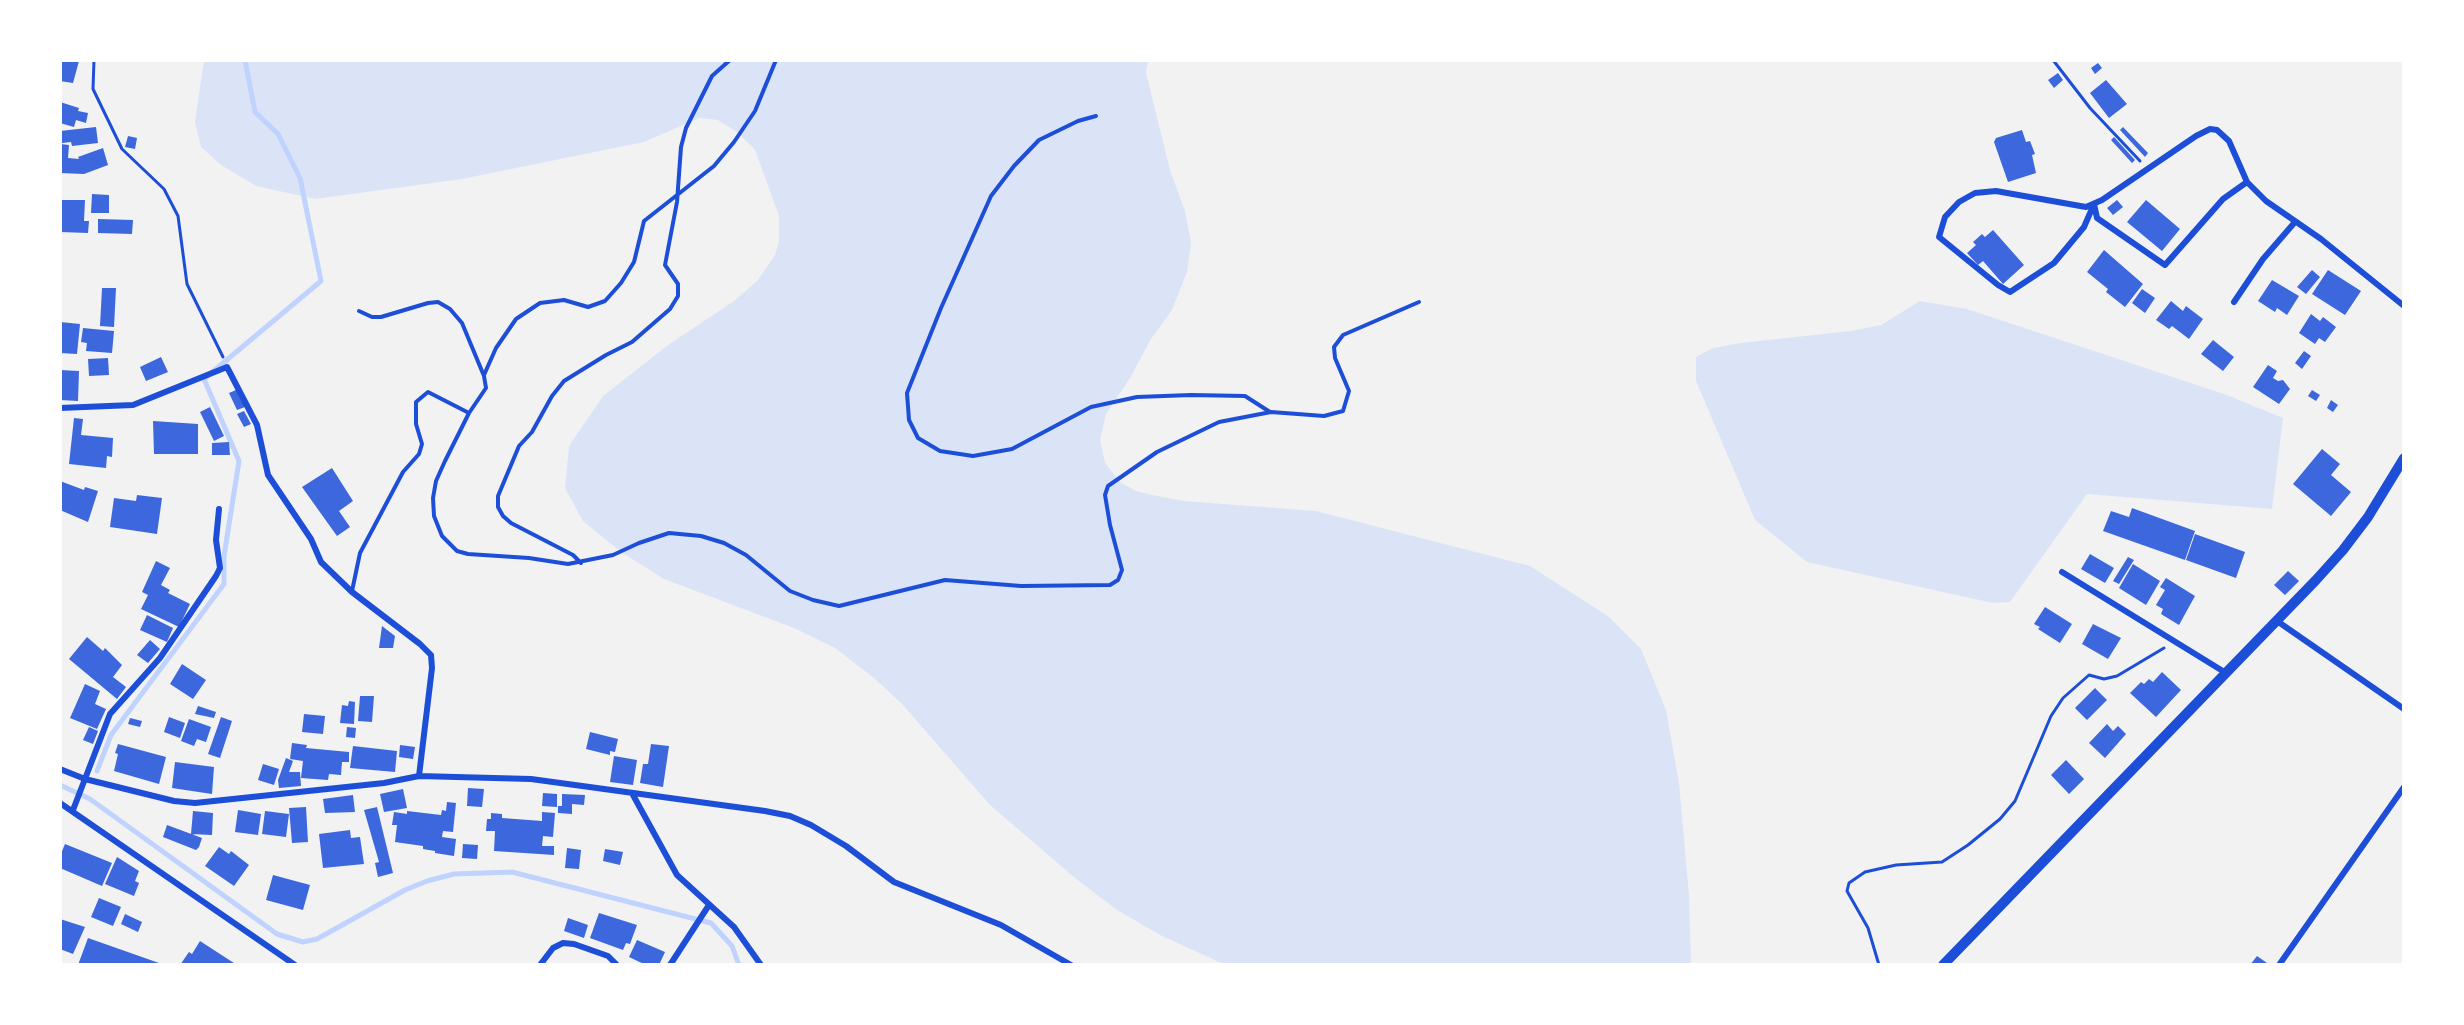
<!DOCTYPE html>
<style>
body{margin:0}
#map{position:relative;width:2464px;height:1025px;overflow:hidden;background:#f2f2f2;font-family:"Exo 2",sans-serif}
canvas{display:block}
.frame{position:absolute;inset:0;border:62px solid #fff;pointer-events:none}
</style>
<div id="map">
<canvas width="2464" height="1025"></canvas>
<div class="frame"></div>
</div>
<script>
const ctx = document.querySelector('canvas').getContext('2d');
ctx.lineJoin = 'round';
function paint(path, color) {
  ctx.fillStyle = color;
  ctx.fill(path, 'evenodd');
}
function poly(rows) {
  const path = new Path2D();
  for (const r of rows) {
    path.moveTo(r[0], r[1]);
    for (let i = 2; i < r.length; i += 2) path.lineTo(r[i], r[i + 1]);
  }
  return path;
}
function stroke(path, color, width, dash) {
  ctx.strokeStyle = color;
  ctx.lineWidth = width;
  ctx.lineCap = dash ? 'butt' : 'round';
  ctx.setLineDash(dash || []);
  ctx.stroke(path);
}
paint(poly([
 [204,60,1148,60,1146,73,1170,170,1185,211,1191,243,1187,272,1172,310,1151,339,1130,378,1106,414,1100,440,1105,463,1120,482,1136,491,1152,495,1184,501,1316,511,1530,566,1608,616,1641,649,1666,710,1679,783,1689,895,1691,965,1226,965,1162,936,1117,910,1075,878,990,805,902,704,874,678,835,648,794,628,664,579,621,552,583,521,565,488,569,446,603,396,668,345,734,301,757,281,775,255,779,241,779,216,755,150,737,132,718,120,699,118,644,142,462,179,315,199,256,186,221,165,201,147,195,122],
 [1920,301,1967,309,2227,395,2283,418,2272,509,2087,494,2010,602,1993,603,1807,562,1755,520,1696,381,1696,357,1713,348,1741,343,1850,331,1881,325]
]), '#dbe4f7');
stroke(poly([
 [97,771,111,735,224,584,224,556,239,461,204,379,321,281,300,178,278,134,255,112,245,60],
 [60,785,90,799,277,934,303,942,317,939,405,890,427,881,454,874,512,872,711,923,732,946,739,965]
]), '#bfd3fe', 5);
paint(poly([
 [60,60,79,61,73,83,60,81],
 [2098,63,2102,68,2095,74,2091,68],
 [2058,73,2063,80,2054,88,2048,80],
 [2106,80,2127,104,2109,118,2090,93],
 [60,102,79,108,78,111,88,113,86,123,76,120,74,127,60,123],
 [96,127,98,143,72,146,71,142,62,143,60,131],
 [2123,127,2148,153,2145,157,2120,130],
 [2022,130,2026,142,2030,141,2035,154,2032,155,2036,173,2008,182,1994,142,1996,138],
 [128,136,137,138,135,149,125,147],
 [2114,137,2135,160,2132,163,2111,140],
 [60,144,69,145,68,158,79,159,78,157,103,148,108,165,84,174,60,173],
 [92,194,109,195,109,213,91,213],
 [60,200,85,200,84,221,89,221,88,233,60,232],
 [2117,200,2123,207,2113,215,2107,208],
 [2146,200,2180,229,2162,251,2127,222],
 [98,219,133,220,132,234,98,233],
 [1993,230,2024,265,2003,284,1983,261,1978,265,1967,253,1976,245,1973,242,1982,234,1985,237],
 [2104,250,2143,284,2125,307,2106,292,2108,289,2087,272],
 [2312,270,2320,277,2306,294,2297,287],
 [2328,270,2361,291,2345,315,2312,294],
 [2272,280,2299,296,2287,315,2277,308,2275,312,2258,301],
 [102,288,116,288,114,327,100,326],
 [2142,289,2155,298,2145,313,2132,303],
 [2171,301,2183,311,2186,306,2203,319,2189,339,2172,326,2169,329,2156,320],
 [2311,314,2320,321,2323,317,2336,327,2325,342,2319,338,2315,344,2299,333],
 [60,322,80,324,77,354,60,353],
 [83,328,114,331,112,353,86,351,87,343,81,342],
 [2213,340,2234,357,2223,371,2201,354],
 [2304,351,2311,356,2302,369,2295,363],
 [161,357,168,372,146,381,140,367],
 [108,358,109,375,89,376,88,359],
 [2268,365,2277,371,2273,378,2278,381,2283,380,2290,389,2279,404,2253,387],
 [60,370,79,371,78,401,60,400],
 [236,390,245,407,237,410,229,393],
 [2312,390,2320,395,2316,401,2308,396],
 [2331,400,2338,405,2333,412,2327,408],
 [210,407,224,436,214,441,200,412],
 [244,411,251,424,244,427,237,414],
 [74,418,83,419,81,435,113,438,112,457,107,456,106,468,69,464],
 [153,421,198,424,198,454,154,454],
 [229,442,230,455,212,455,212,443],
 [2322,449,2340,464,2331,475,2351,492,2331,516,2293,484],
 [332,468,353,501,339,511,350,527,337,536,302,487],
 [60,481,84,490,85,487,98,491,88,522,60,510],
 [137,495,162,498,157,534,110,527,114,498,136,501],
 [2132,508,2195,531,2185,560,2103,531,2111,511,2129,517],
 [2195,534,2245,552,2236,578,2186,560],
 [2090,554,2114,568,2105,583,2081,569],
 [2128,557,2134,560,2119,584,2113,581],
 [156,561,170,568,161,585,170,590,168,593,190,604,179,627,141,609,148,595,142,592],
 [2133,564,2160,581,2146,605,2119,588],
 [2288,571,2299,581,2285,595,2274,585],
 [2166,578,2195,596,2179,625,2161,614,2163,609,2156,605,2165,590,2160,587],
 [2045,607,2072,624,2060,643,2038,629,2040,627,2034,624],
 [147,615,173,628,167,642,140,630],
 [2093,624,2121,638,2108,659,2082,644],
 [382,626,395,636,393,648,379,648],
 [87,637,103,651,105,648,122,665,113,677,126,687,117,699,69,659],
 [150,640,160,649,148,663,137,655],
 [182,664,206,680,193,699,170,684],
 [2162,672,2181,690,2156,717,2130,693,2141,682,2144,684,2149,679,2153,682],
 [85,684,100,691,95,704,106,709,97,729,70,718],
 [2095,688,2107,700,2087,720,2075,708],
 [360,696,374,696,372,722,358,721],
 [349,701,355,702,354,724,340,723,342,705,348,706],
 [198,706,216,712,214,718,195,714],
 [304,714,325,716,323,734,302,732],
 [169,717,185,723,180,738,164,732],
 [221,717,232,721,220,758,208,754],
 [130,718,142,721,140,727,128,724],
 [189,719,211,727,206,742,197,739,194,746,181,741],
 [2107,724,2113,731,2118,726,2126,734,2105,758,2089,743],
 [89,727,98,731,93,744,83,740],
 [347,727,356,728,355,738,346,737],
 [590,732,618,739,615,752,610,751,610,755,586,749],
 [292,743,307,745,306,748,349,752,349,762,342,762,341,775,329,774,328,780,301,778,303,761,290,759],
 [118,744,166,757,159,784,114,771,118,754,115,753],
 [651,744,669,746,663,787,640,783,643,764,648,764],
 [400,745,415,747,413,759,399,757],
 [353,746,397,751,395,772,350,768],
 [614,756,637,760,633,785,610,782],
 [286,758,293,761,289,772,300,772,301,786,279,788,278,780],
 [2066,760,2084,779,2069,794,2051,775],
 [175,762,214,767,212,794,172,788],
 [263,764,279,769,274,785,258,780],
 [468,788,484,789,482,807,467,806],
 [403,789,407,808,384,812,380,794],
 [543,793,557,794,557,807,542,806],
 [562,794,585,795,584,805,572,804,572,814,558,813,558,806,562,806],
 [353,795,355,812,325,813,323,799],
 [447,802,456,803,453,832,443,831,442,837,456,839,454,856,435,853,435,851,423,849,423,846,395,842,397,825,392,825,394,812,407,814,407,811,441,815,442,810,446,811],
 [306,807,308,842,292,843,289,808],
 [377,807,393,873,378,877,375,863,379,862,364,810],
 [238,810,261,814,258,835,235,832],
 [193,811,213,813,212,835,191,834],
 [265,811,289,814,286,837,262,834],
 [542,812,555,813,553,837,543,836,542,846,554,846,554,855,494,851,495,831,486,831,487,819,491,819,491,813,502,814,502,818,542,821],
 [167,825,202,838,199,847,196,850,163,837],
 [350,830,351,838,360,837,364,864,323,868,319,834],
 [65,844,112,863,102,886,60,868,60,856],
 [463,844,478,845,477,859,462,858],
 [219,847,229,854,231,851,249,865,234,886,205,866],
 [567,848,581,850,579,869,565,868],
 [605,849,623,852,620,865,603,861],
 [117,857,139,871,135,881,139,883,134,896,105,884],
 [273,875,310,885,303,910,266,900],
 [99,898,121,907,113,926,91,917],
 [599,913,637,925,630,944,626,943,623,950,590,938],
 [125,914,142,922,138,932,121,924],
 [568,918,588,925,584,938,564,931],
 [60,919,85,927,73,954,60,949],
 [88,938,159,963,158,965,78,965],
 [637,940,665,952,659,965,646,965,629,957],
 [200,941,237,965,209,965,205,963,204,965,180,965,189,952,192,954],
 [2257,956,2270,965,2250,965]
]), '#3d67dc');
stroke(poly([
 [94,60,93,89,122,149,164,189,178,216,187,284,223,357],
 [2053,60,2090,108,2140,161],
 [1879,965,1868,928,1847,891,1849,883,1865,872,1896,865,1942,862,1968,845,2000,819,2015,801,2051,716,2063,698,2089,675,2104,679,2117,676,2164,648]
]), '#1d4ed8', 3);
stroke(poly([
 [1096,116,1078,121,1039,140,1014,166,991,196,941,308,907,393,909,420,918,438,940,451,973,456,1012,449,1091,407,1137,397,1191,395,1245,396,1270,412],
 [359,311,372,317,381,317,428,303,438,302,450,309,462,323,484,376,486,388,469,413,445,461,436,481,433,498,434,516,442,536,457,551,468,554,529,558,568,564,613,555,639,543,669,533,701,536,724,543,746,555,790,591,813,600,839,606,945,580,1021,586,1110,585,1118,580,1122,570,1110,525,1105,495,1108,486,1157,452,1219,422,1271,412,1324,416,1343,411,1349,391,1335,358,1334,347,1343,335,1419,302],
 [484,375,496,348,516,319,540,303,564,300,588,307,605,301,621,283,634,262,644,221,714,166,734,142,755,111,776,60],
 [581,563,573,555,511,523,503,516,498,507,498,496,519,446,532,432,552,396,564,381,606,355,632,342,670,309,678,296,678,284,665,265,677,202,681,147,686,128,712,76,730,60],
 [352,591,360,553,403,472,419,454,422,444,416,424,416,402,428,392,469,413]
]), '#1d4ed8', 4);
stroke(poly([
 [2094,204,2084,227,2054,263,2010,292,1998,285,1939,237,1945,217,1959,202,1975,193,1996,191,2086,207,2102,200,2196,136,2210,129,2217,130,2229,141,2247,182,2266,201,2321,239,2404,306],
 [2094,204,2097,218,2165,265,2223,199,2247,182],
 [2234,302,2263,259,2295,222],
 [60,408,133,405,227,367,257,425,268,475,311,539,321,562,352,592,420,644,431,655,432,668,419,776],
 [2062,572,2226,673],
 [2277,621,2404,709],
 [60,769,85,779,174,801,195,803,384,783,419,776,531,779,765,811,790,816,811,825,846,846,894,882,1001,925,1071,965],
 [633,795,677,875,734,927,761,965],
 [60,803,295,965],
 [73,810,110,714,160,658,216,576,220,568,216,540,219,509],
 [540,965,553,948,563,943,574,944,608,956,617,965],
 [670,965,709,905],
 [2279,965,2404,787]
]), '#1d4ed8', 6);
stroke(poly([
 [1943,965,2316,580,2343,550,2368,517,2404,458]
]), '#1d4ed8', 10);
</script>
